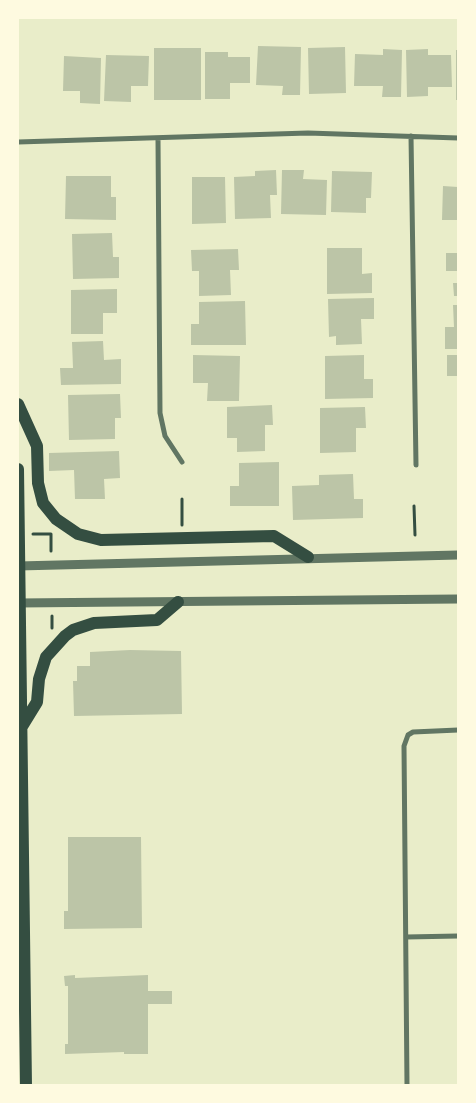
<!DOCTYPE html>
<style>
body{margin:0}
#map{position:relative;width:476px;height:1103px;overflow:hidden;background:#e9edc9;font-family:Arial,sans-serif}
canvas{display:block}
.frame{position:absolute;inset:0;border:19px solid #fefae0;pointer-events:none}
</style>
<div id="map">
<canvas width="476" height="1103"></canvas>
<div class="frame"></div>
</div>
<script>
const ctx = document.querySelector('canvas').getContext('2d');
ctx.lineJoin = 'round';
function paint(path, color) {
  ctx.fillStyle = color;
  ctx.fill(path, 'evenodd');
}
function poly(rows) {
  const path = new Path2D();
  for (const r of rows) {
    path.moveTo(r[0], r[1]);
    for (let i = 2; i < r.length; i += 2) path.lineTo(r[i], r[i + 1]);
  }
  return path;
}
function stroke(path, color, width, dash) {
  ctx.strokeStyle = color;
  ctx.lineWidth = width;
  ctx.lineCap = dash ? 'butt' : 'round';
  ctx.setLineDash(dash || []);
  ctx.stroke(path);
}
paint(poly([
 [258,46,301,47,300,95,282,95,283,86,256,85],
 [345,47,346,93,309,94,308,48],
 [154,48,201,48,201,100,154,100],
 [383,49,402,50,401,97,382,97,383,86,354,86,355,54,383,55],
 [428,49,428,55,451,55,452,87,428,87,428,96,407,97,406,50],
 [456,50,458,50,458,100,456,100],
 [205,52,228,52,228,57,250,57,250,83,230,83,230,99,205,99],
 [106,55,149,56,148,86,131,86,131,102,104,101],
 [64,56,101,58,100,104,80,103,80,91,63,91],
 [276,170,277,195,270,195,271,218,235,219,234,177,255,176,255,171],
 [282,170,304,170,303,179,327,180,326,215,281,214],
 [332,171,372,172,371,198,366,198,366,213,331,212],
 [66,176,111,176,111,197,116,197,116,220,65,219],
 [192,177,225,177,226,223,192,224],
 [443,186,458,187,458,220,442,220],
 [112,233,113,257,119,257,119,278,73,279,72,234],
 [327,248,362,248,362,274,372,273,372,293,327,294],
 [238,249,239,270,230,270,231,295,199,296,199,271,192,271,191,250],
 [446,253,458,253,458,271,446,271],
 [453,283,458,283,458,296,454,296],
 [117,289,117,313,103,313,103,334,71,334,71,290],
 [374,298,374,319,361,319,362,344,336,345,336,336,329,337,328,299],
 [245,301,246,345,191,345,191,324,199,324,199,302],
 [453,305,458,305,458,349,445,349,445,327,454,327],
 [103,341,104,360,121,359,121,384,61,385,60,368,73,368,72,342],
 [193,355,240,356,239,401,207,401,208,383,193,383],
 [364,355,364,379,373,379,373,398,325,399,325,356],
 [447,355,458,355,458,376,447,376],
 [120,394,121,418,115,418,115,439,69,440,68,395],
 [272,405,273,425,265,425,265,451,237,452,237,438,227,438,227,407],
 [365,407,366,428,356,428,356,452,320,453,320,408],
 [119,451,120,478,104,479,105,499,75,499,74,470,49,471,49,453],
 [279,462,279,506,230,506,230,486,239,486,239,463],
 [353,474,354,499,363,499,363,518,293,520,292,486,319,485,319,475],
 [130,650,181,651,182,714,74,716,73,681,77,681,77,666,90,666,90,652],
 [68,837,141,837,142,928,64,929,64,911,68,911],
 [75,975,75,978,148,975,148,991,172,991,172,1004,148,1004,148,1054,124,1054,124,1052,65,1054,65,1044,68,1044,68,986,65,986,64,976]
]), '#bcc5a7');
stroke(poly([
 [182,499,182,525],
 [414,506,415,535],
 [33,534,51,534,51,551],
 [52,616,52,628]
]), '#344e41', 3);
stroke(poly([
 [411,136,416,465],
 [158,139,160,413,165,436,182,462],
 [18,142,308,133,458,138],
 [406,937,458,936],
 [407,1086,404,746,408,735,413,732,458,730]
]), '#617663', 5);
stroke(poly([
 [18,566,458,555],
 [18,603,458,599]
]), '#617663', 9);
stroke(poly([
 [18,404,37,446,38,483,43,503,56,519,78,534,101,540,274,536,308,557],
 [18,469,26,1086],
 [21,728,37,702,39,679,46,657,65,636,73,630,94,623,157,620,178,602]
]), '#344e41', 12);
</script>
